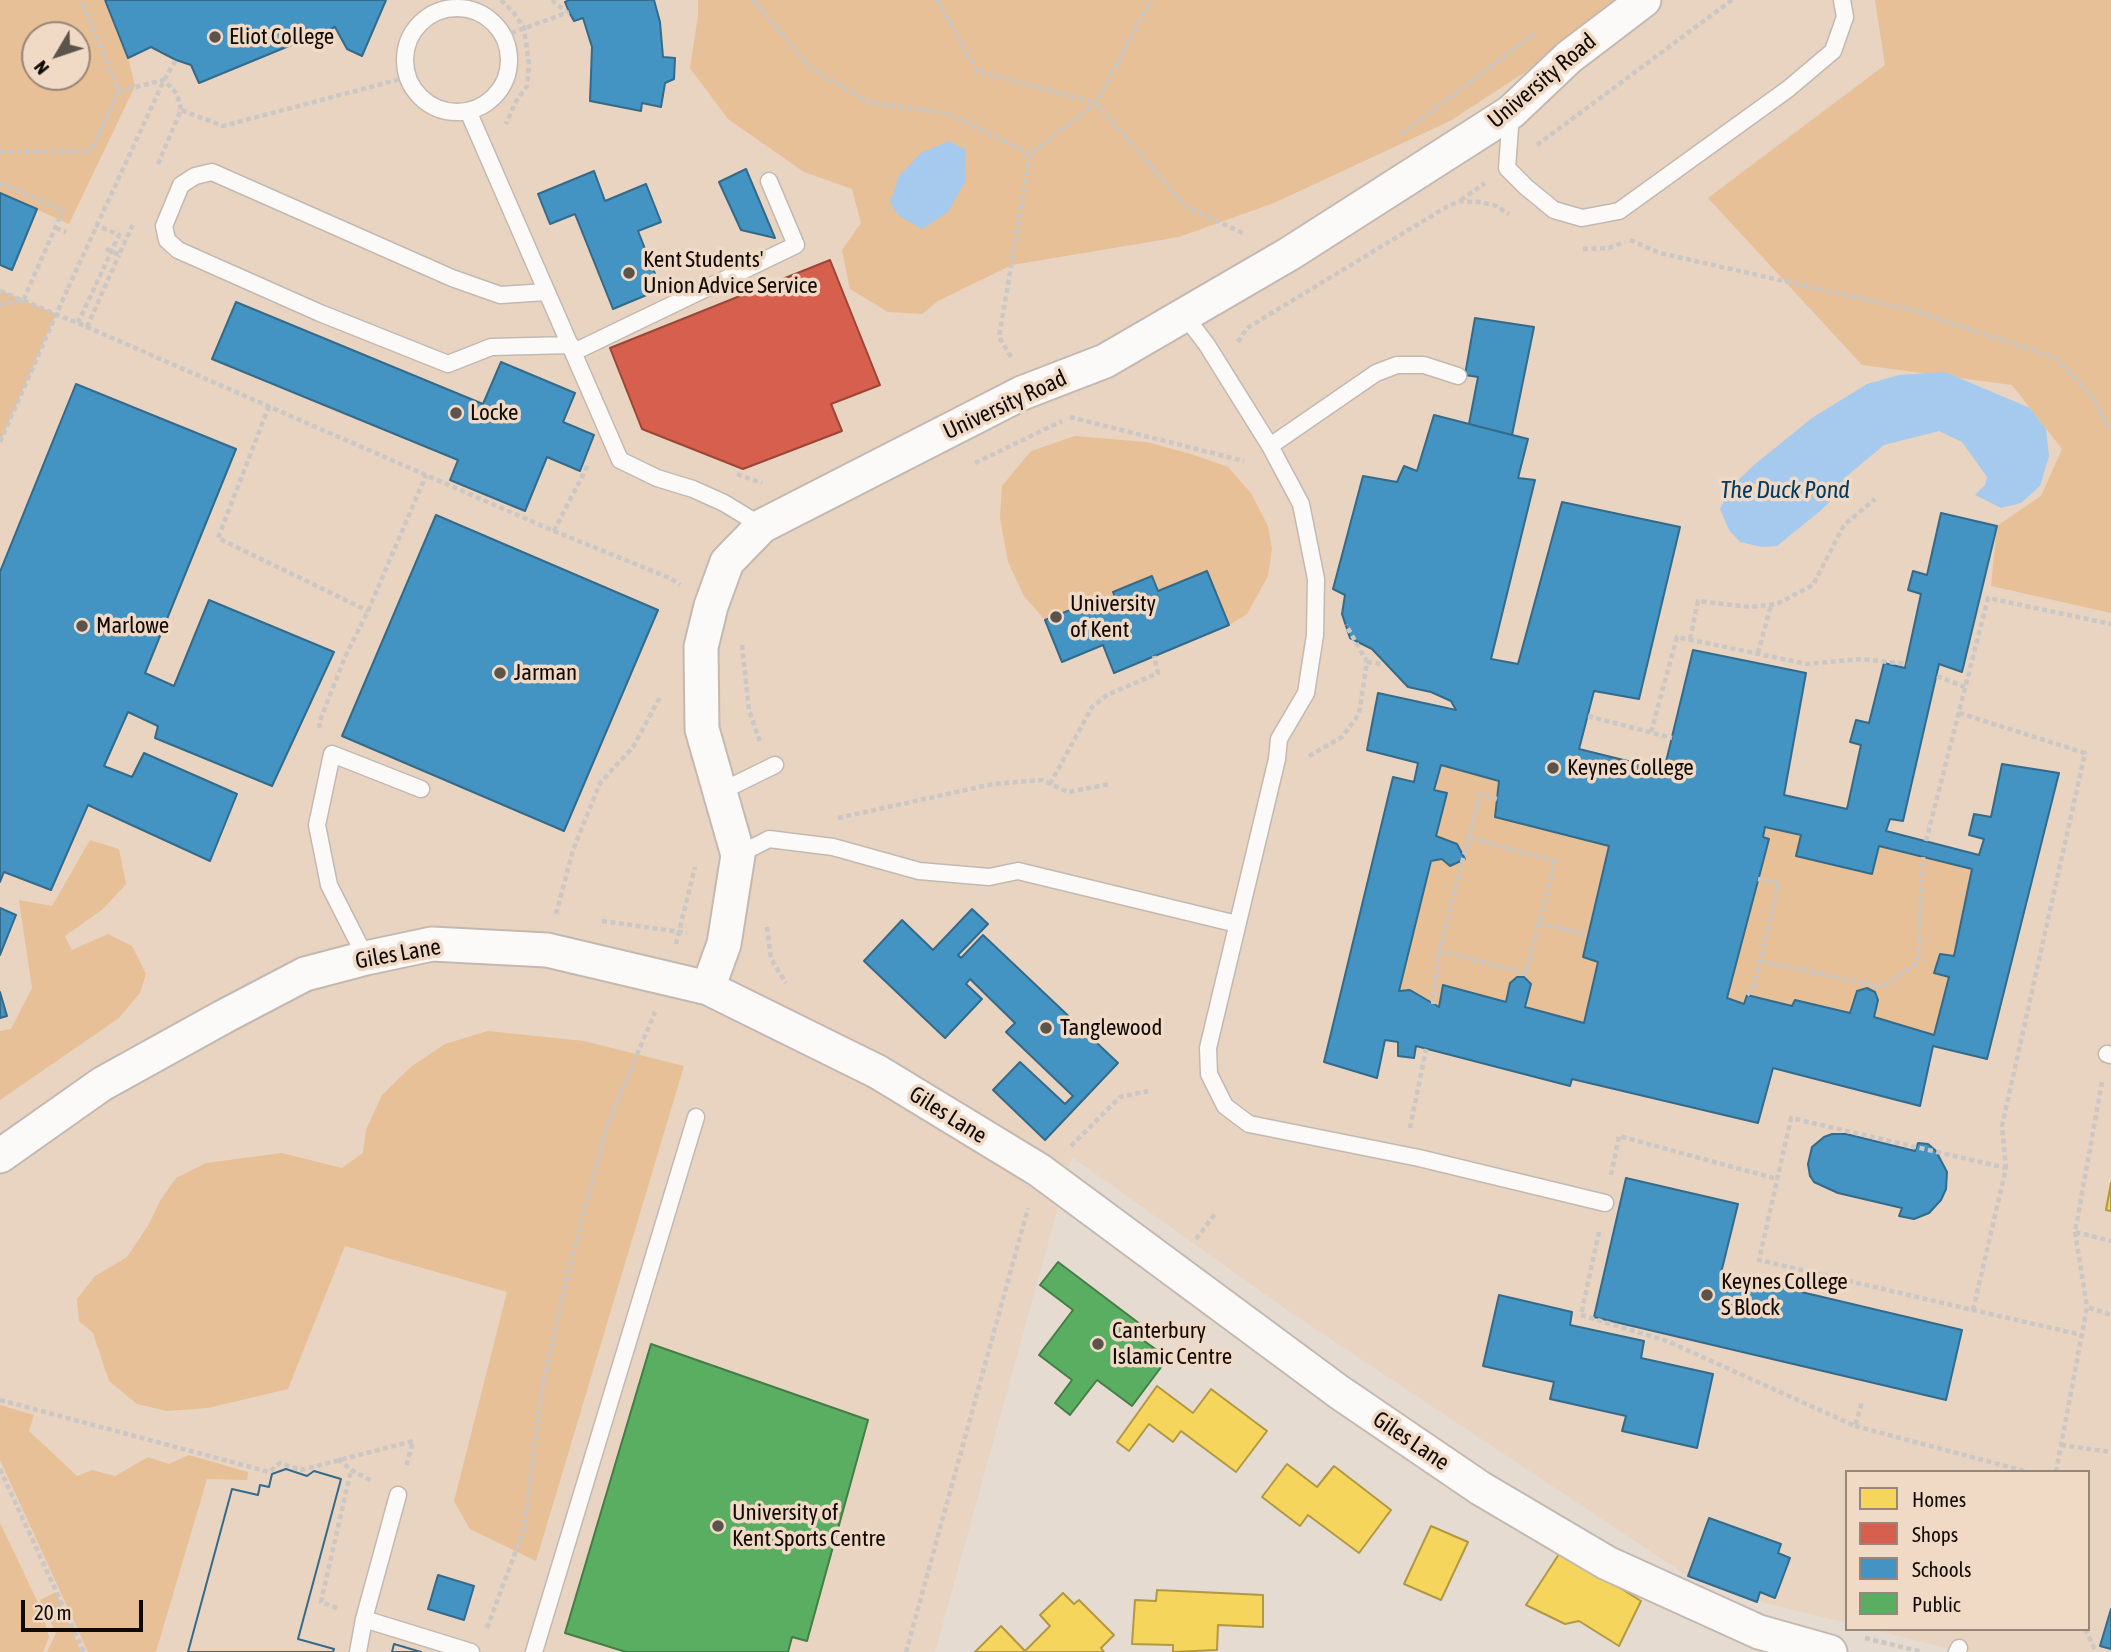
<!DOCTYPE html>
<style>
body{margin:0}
#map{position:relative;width:2111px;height:1652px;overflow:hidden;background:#e6dbd0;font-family:"Asap Condensed",sans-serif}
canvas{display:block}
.legend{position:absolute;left:1845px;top:1470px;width:245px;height:161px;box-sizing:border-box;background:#f0dac6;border:2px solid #978778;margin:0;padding:9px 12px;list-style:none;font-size:21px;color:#110a04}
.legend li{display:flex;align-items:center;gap:14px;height:35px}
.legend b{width:35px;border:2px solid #978778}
.north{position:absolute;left:21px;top:21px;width:70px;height:70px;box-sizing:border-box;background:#f0dac6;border:2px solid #978778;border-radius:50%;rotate:231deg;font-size:19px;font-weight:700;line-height:28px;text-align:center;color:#110a04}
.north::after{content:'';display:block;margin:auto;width:24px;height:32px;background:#5c534b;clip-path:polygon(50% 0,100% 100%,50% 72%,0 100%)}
.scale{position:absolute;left:21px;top:1600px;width:122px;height:32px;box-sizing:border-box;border:4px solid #110a04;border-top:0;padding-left:9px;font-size:21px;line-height:24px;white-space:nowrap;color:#110a04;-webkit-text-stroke:5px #f0dac6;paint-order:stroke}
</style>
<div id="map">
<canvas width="2111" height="1652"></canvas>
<ul class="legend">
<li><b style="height:19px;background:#f6d55c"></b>Homes</li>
<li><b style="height:19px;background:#d6604d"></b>Shops</li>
<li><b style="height:19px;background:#4393c3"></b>Schools</li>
<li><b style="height:19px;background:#5aae61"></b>Public</li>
</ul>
<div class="north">N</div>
<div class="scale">20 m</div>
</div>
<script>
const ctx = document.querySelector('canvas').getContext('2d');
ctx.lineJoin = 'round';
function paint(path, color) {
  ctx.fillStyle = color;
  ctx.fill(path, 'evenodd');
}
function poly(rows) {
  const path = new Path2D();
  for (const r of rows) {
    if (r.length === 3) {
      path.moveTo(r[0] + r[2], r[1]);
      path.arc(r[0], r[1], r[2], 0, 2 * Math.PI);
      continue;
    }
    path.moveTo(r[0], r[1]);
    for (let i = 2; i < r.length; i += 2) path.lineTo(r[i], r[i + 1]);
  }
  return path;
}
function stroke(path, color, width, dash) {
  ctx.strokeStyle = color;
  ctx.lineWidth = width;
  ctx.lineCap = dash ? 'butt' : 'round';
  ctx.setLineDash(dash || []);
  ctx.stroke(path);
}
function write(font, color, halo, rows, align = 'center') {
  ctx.font = font + ' "Asap Condensed",sans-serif';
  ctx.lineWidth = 7;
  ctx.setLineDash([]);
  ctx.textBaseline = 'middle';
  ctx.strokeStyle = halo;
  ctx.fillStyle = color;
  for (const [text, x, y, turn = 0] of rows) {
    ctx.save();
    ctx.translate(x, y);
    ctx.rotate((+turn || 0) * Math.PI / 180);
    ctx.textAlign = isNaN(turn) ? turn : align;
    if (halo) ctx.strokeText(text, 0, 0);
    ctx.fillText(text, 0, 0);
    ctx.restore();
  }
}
paint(poly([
 [0,0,2111,0,2111,1652,1960,1652,1872,1629,2088,1629,2088,1472,1847,1472,1847,1623,1762,1602,1683,1573,1287,1310,1072,1157,935,1652,0,1652],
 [35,35,77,35,77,77,35,77]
]), '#e8d4c1');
paint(poly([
 [0,0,105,0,128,57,135,86,69,224,0,193],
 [35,35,77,35,77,77,35,77],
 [698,0,1622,0,1556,52,1450,121,1274,203,1179,237,1012,265,938,301,922,314,888,312,850,289,842,250,861,223,852,189,804,172,728,119,690,68,698,16],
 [1875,0,2111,0,2111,613,1991,586,1997,526,2041,496,2062,449,2012,385,1862,365,1708,198,1885,65],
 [0,290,56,314,0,442],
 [1075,436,1146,442,1191,454,1228,467,1251,493,1268,526,1272,549,1268,576,1247,614,1229,625,1206,571,1158,591,1151,576,1113,592,1118,606,1099,614,1092,601,1045,620,1024,596,1008,562,1000,518,1002,486,1031,451],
 [1441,765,1499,781,1495,817,1609,846,1583,957,1598,962,1584,1023,1525,1007,1531,985,1524,977,1517,977,1510,983,1506,1002,1443,985,1439,1007,1410,990,1399,991,1431,861,1442,859,1450,866,1457,844,1436,836,1447,793,1434,790],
 [1765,827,1801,835,1796,856,1872,874,1879,846,1972,869,1954,956,1940,954,1934,973,1949,977,1934,1035,1874,1017,1878,999,1875,992,1867,988,1857,991,1850,1013,1795,1000,1792,1006,1747,995,1744,1004,1727,998],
 [90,840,119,849,126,884,103,909,65,936,72,950,108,934,132,946,146,974,140,993,119,1018,0,1100,0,1031,11,1029,32,988,19,900,52,906],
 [488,1031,584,1041,684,1066,536,1561,470,1529,454,1501,507,1292,345,1246,288,1389,208,1408,167,1411,137,1404,109,1381,93,1333,79,1321,77,1299,95,1276,127,1257,149,1224,160,1201,176,1178,206,1163,282,1153,342,1168,363,1153,366,1130,382,1095,412,1066,445,1044],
 [0,1405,34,1415,29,1431,77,1476,92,1470,115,1476,148,1457,169,1464,189,1455,248,1472,247,1480,207,1479,156,1652,88,1652,0,1460],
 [0,1523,42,1611,49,1637,43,1652,0,1652],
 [56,1592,81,1652,47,1652,56,1633,40,1600]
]), '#e7c097');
paint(poly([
 [949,141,966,150,965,182,948,212,922,229,899,216,890,203,899,176,921,153],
 [1945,372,2030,408,2046,429,2049,456,2040,486,2021,503,2001,508,1975,495,1985,485,1987,477,1962,442,1939,431,1884,445,1847,476,1837,495,1819,512,1777,546,1762,547,1740,542,1729,530,1720,509,1729,489,1754,465,1812,418,1867,384,1899,375]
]), '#a6caed');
const homes = poly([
 [2111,1183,2111,1211,2106,1210,2111,1183],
 [1157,1386,1193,1413,1211,1389,1267,1431,1236,1472,1181,1431,1173,1442,1149,1424,1129,1451,1117,1442,1157,1386],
 [1287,1464,1317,1487,1334,1466,1391,1510,1359,1553,1308,1515,1300,1526,1262,1497,1287,1464],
 [1431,1526,1468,1542,1441,1600,1404,1584,1431,1526],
 [1561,1551,1641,1601,1619,1646,1579,1621,1565,1624,1526,1605,1561,1551],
 [1157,1590,1263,1595,1263,1627,1218,1625,1217,1650,1173,1652,1173,1645,1132,1644,1135,1600,1156,1601,1157,1590],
 [1063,1593,1074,1604,1079,1600,1114,1635,1101,1648,1104,1652,975,1652,1001,1626,1025,1651,1050,1626,1040,1615,1063,1593]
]);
paint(homes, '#f6d55c');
stroke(homes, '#b19842', 2);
const shops = poly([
 [830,260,880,385,831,404,842,431,743,469,642,429,610,348,830,260]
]);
paint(shops, '#d6604d');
stroke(shops, '#9b4637', 2);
const schools = poly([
 [105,0,386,0,362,56,347,49,335,27,199,83,191,65,176,60,151,47,128,58,105,0],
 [569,0,654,0,660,22,663,57,675,58,674,79,665,83,661,107,642,103,641,111,590,101,592,47,583,18,574,21,569,12,565,2,569,0],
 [746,169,775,238,741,230,719,182,746,169],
 [594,171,605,201,646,184,661,222,638,231,661,289,613,309,575,214,550,224,538,194,594,171],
 [0,193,37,209,12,270,0,265,0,193],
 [236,302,483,404,501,362,575,393,563,422,594,435,580,471,547,457,525,511,450,480,458,460,212,359,236,302],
 [1475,318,1534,327,1512,435,1469,424,1478,377,1465,375,1475,318],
 [76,384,236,449,145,673,174,686,209,600,334,652,272,786,155,738,158,726,128,712,104,766,132,777,144,753,237,794,210,861,88,805,51,890,4,872,0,882,0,572,76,384],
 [1434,415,1528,439,1518,478,1535,480,1491,659,1518,664,1562,502,1680,527,1639,699,1594,691,1579,749,1664,770,1693,650,1806,673,1784,795,1847,809,1861,745,1850,742,1856,720,1869,723,1884,663,1905,668,1921,594,1908,590,1913,571,1927,575,1941,513,1997,526,1962,672,1939,664,1903,821,1890,819,1886,831,1979,855,1984,839,1969,835,1974,814,1991,817,2002,764,2059,773,1987,1059,1933,1046,1920,1106,1773,1068,1758,1123,1572,1079,1570,1086,1416,1046,1414,1058,1398,1056,1398,1042,1385,1040,1377,1078,1324,1062,1393,777,1414,782,1418,763,1367,750,1378,693,1456,710,1451,701,1431,692,1408,687,1372,649,1350,638,1342,614,1345,595,1333,589,1363,476,1397,482,1404,466,1417,471,1434,415],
 [1441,765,1499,781,1495,817,1609,846,1583,957,1598,962,1584,1023,1525,1007,1531,984,1524,977,1517,977,1510,983,1506,1002,1443,985,1439,1007,1410,990,1399,991,1431,861,1442,859,1450,866,1465,859,1457,844,1436,836,1447,793,1434,790,1441,765],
 [1765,827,1801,835,1796,856,1872,874,1879,846,1972,869,1954,956,1940,954,1934,973,1949,977,1934,1035,1874,1017,1878,1000,1875,992,1867,988,1857,991,1850,1013,1795,1000,1792,1006,1747,995,1744,1004,1727,998,1769,839,1763,837,1765,827],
 [436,515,658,610,564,831,342,736,436,515],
 [1207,571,1229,625,1114,673,1103,645,1062,662,1045,620,1093,601,1098,614,1118,606,1113,592,1152,576,1158,591,1207,571],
 [0,908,16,915,0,955,0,908],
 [972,909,988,924,958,955,961,958,983,935,1118,1063,1045,1140,993,1090,1020,1062,1065,1104,1073,1096,1006,1032,1015,1023,970,979,966,984,982,999,945,1038,864,961,902,920,933,950,972,909],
 [0,992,7,1016,0,1018,0,992],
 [1832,1134,1846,1134,1915,1151,1918,1143,1928,1144,1936,1151,1947,1172,1946,1189,1941,1200,1929,1213,1914,1219,1899,1216,1902,1208,1838,1193,1814,1182,1810,1176,1808,1164,1812,1147,1824,1137,1832,1134],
 [1626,1178,1738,1204,1721,1273,1962,1330,1946,1400,1594,1317,1626,1178],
 [1499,1295,1572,1312,1570,1325,1644,1341,1641,1358,1713,1374,1697,1448,1622,1431,1626,1416,1550,1399,1554,1382,1483,1366,1499,1295],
 [286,1469,307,1476,314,1471,341,1479,298,1639,334,1649,333,1652,188,1652,232,1489,258,1495,260,1485,269,1487,272,1474,286,1469],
 [286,1469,307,1476,314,1471,341,1479,298,1639,334,1649,333,1652,188,1652,232,1489,258,1495,260,1485,269,1487,272,1474,286,1469],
 [1709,1518,1781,1544,1778,1553,1790,1558,1775,1598,1760,1592,1757,1602,1688,1576,1709,1518],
 [438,1575,474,1586,464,1620,428,1609,438,1575],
 [2111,1609,2111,1649,2100,1646,2111,1609],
 [394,1644,421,1652,392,1652,394,1644],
 [394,1644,421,1652,392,1652,394,1644]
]);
paint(schools, '#4393c3');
stroke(schools, '#346a8a', 2);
const public = poly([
 [1058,1262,1140,1324,1133,1333,1168,1358,1132,1406,1097,1380,1070,1415,1055,1403,1072,1380,1039,1355,1073,1310,1040,1285,1058,1262],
 [651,1344,868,1420,807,1641,792,1637,788,1652,626,1652,565,1633,651,1344]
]);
paint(public, '#5aae61');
stroke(public, '#447d45', 2);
const lane = poly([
 [457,60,52],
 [468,111,620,460,657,478,693,489,724,503,762,526],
 [1511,114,1507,168,1526,187,1554,210,1582,218,1619,211,1788,89,1833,51,1845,17,1842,0],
 [547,292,500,295,452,278,212,172,195,176,181,185,164,226,167,240,178,250,320,313,448,364,491,347,571,345],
 [1185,316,1207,345,1270,446,1301,504,1316,579,1315,635,1306,693,1279,739,1277,759,1208,1048,1209,1074,1225,1106,1249,1124,1419,1158,1605,1203],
 [574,352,796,245,769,181],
 [1270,446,1376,373,1397,365,1424,365,1458,376],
 [720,792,775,765],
 [738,855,769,839,833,847,919,871,989,877,1018,871,1237,924],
 [366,958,329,885,317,825,332,754,421,789],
 [2107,1054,2111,1055],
 [398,1495,364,1619,471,1652],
 [358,1652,364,1619],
 [534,1652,696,1117],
 [1957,1652,1959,1648]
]);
const street = poly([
 [708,988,724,944,738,855,702,729,701,647,711,606,727,562,762,526,1022,393,1105,361,1289,254,1511,112,1569,57,1644,0],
 [0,1156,102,1084,223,1017,305,974,366,958,432,944,547,950,708,988,878,1072,1039,1170,1339,1392,1480,1488,1607,1563,1759,1632,1830,1652]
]);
stroke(lane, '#c3b9b1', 19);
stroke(street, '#c3b9b1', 37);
stroke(poly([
 [501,0,514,13,524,28,529,65,527,86,515,103,506,124],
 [552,0,566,12],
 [753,0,812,69,871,103,947,113,1030,154],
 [937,0,977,71,1096,103,1186,207,1245,234],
 [503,36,569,12],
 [119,91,164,80,177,94,181,110],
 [1401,134,1534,34],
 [1537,145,1732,0],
 [0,152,91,151,119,91,81,0],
 [158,164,181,110,223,126,408,77],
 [0,183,63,210,23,301,0,304],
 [1461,200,1485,183],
 [56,228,66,232],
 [1630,240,1660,253,1912,310,2056,358,2090,394,2111,431],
 [106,249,119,255,133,224],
 [1583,249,1609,248,1625,242],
 [0,291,87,327,554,531,670,578,680,585],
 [87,327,119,255],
 [1238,342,1247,328,1448,206,1460,201,1479,202,1494,205,1509,214],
 [1011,357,999,337,1030,154,1096,103,1151,0],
 [269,406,218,538,368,611],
 [1070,417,1244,461],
 [0,442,68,288],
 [975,463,1062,421],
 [737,474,762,483],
 [554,531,589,463],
 [1690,639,1698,601,1750,607,1777,604,1813,585,1844,525,1875,499],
 [742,645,749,710,760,742],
 [1758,653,1771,605],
 [1367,662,1383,664],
 [1937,676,1965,687],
 [1959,713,2085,753,2002,1126,2006,1168],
 [1588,716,1672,738],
 [320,728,319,723,345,657,368,611,426,475],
 [1651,732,1677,637,1807,664,1861,659,1907,664],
 [1309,756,1342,737,1359,714,1367,662,1346,625],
 [1050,784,1092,707,1107,695,1158,673,1154,656],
 [838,818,993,784,1042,780,1068,792,1110,784],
 [1926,841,1988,598,2111,624],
 [556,914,573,850,600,783,633,747,661,695],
 [602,921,687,933],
 [1539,923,1588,935],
 [767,927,771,959,786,983],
 [676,944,695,867],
 [1439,951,1526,973,1555,861,1469,838],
 [1760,961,1883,987,1918,962,1923,857],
 [1747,995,1754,986,1779,883,1758,879],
 [1433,1004,1439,951,1480,794,1497,799],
 [2102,1082,2075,1232,2111,1241],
 [1410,1128,1426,1049],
 [1071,1146,1120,1097,1148,1091],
 [1611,1175,1619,1136,1777,1179],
 [1599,1232,1581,1315,1667,1341,1855,1426,1862,1402],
 [2075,1232,2087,1307],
 [1196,1239,1215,1214],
 [1973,1310,2006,1168,1791,1118,1759,1260,1973,1310,2082,1335],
 [0,1400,269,1472,280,1463,301,1470,413,1441,406,1468],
 [1855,1426,2028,1472],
 [2061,1445,2111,1452],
 [338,1459,351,1470,372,1481],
 [0,1469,84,1652],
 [2056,1472,2087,1307,2111,1315],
 [337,1608,321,1602,351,1470],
 [487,1628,524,1529,542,1388,567,1276,608,1123,655,1012],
 [2085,1629,2096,1652],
 [1865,1638,1922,1652],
 [906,1652,1028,1208]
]), '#cac7c4', 4.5, [5, 3.5]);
stroke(lane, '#fbfaf8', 16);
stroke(street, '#fbfaf8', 33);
stroke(poly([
 [68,288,164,80,176,60],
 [78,323,119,235,96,225]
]), '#cac7c4', 4.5, [5, 3.5]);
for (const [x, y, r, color] of [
 [215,37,7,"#5c534b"],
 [629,273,7,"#5c534b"],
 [456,413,7,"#5c534b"],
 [1056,617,7,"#5c534b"],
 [82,626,7,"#5c534b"],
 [500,673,7,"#5c534b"],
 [1553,768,7,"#5c534b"],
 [1046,1028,7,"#5c534b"],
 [1707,1295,7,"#5c534b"],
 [1098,1344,7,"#5c534b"],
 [718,1526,7,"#5c534b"]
]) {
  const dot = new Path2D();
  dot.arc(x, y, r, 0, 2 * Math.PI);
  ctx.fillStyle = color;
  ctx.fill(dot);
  stroke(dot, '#f0dac6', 2.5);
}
write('23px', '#110a04', '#f0dac6', [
 ["Eliot College",229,37],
 ["Kent Students'",643,260],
 ["Union Advice Service",643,286],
 ["Locke",470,413],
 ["University",1070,604],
 ["of Kent",1070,630],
 ["Marlowe",96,626],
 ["Jarman",514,673],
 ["Keynes College",1567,768],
 ["Tanglewood",1060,1028],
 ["Keynes College",1721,1282],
 ["S Block",1721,1308],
 ["Canterbury",1112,1331],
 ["Islamic Centre",1112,1357],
 ["University of",732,1513],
 ["Kent Sports Centre",732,1539]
], 'left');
write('23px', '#110a04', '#f0dac6', [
 ["University Road",1542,81,-40],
 ["University Road",1005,405,-25],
 ["Giles Lane",398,954,-10],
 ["Giles Lane",948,1115,32],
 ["Giles Lane",1411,1441,34]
]);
write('italic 24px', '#033a64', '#f0dac6', [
 ["The Duck Pond",1785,490]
]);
</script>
